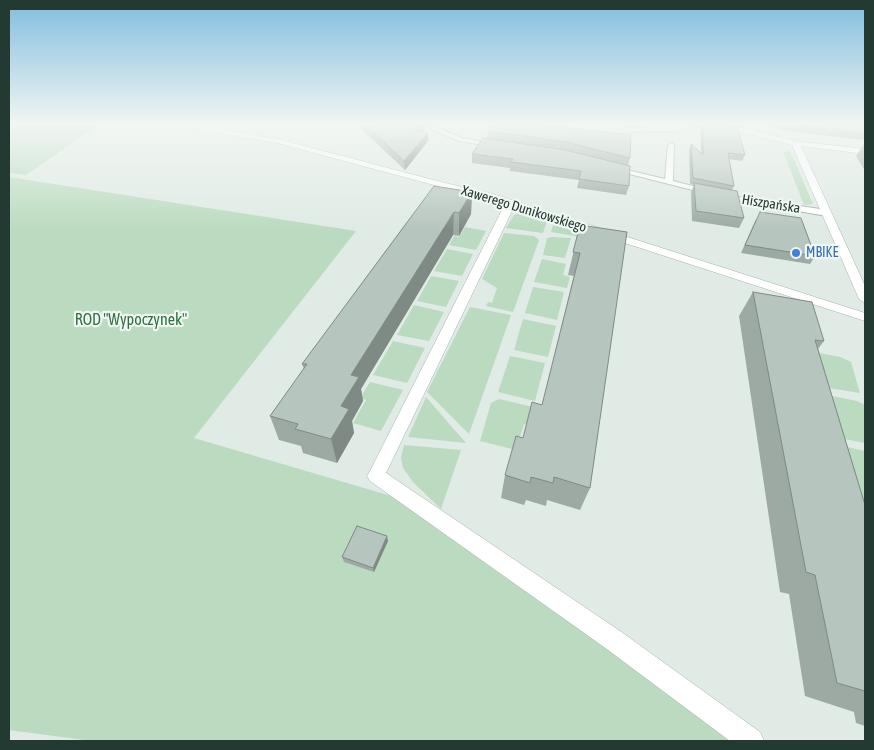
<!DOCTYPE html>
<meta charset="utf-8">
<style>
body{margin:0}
#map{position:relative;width:874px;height:750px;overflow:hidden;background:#e0ebe5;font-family:"Asap Condensed",sans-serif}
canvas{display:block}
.frame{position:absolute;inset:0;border:10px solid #223a31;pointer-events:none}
</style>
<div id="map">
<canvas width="874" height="750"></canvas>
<div class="frame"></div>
</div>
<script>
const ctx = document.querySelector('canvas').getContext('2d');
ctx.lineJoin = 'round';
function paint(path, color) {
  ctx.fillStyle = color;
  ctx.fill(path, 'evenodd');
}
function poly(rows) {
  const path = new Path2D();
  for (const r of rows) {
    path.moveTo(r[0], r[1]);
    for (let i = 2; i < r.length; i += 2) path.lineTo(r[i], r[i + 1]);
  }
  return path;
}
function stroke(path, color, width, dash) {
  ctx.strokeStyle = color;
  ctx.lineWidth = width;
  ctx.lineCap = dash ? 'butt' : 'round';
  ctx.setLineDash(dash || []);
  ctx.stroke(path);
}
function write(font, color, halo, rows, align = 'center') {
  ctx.font = font + ' "Asap Condensed",sans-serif';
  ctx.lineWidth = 4.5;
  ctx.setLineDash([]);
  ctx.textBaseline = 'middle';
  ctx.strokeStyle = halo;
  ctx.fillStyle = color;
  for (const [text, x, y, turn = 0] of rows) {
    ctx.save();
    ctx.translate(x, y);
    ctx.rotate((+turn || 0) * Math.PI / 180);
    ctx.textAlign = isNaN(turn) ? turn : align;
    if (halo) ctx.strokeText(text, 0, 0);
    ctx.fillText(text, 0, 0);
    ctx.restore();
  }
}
paint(poly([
 [9,125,99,125,26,175,9,173],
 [790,151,796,164,813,204,804,205,783,152],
 [9,177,356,231,194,438,398,498,760,741,92,741,9,730],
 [523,212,529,212,548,218,543,233,506,228,514,215],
 [554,222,566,224,589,232,586,238,551,232],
 [465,227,486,231,476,250,449,245,454,236,459,237],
 [504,233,534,236,539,240,513,312,486,306,488,302,492,303,497,288,482,279],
 [552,237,571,238,565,258,543,255,547,238],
 [447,249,473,254,462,276,434,271],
 [542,259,566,264,563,275,570,277,567,288,534,282],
 [431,276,459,281,446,307,417,301],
 [533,287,564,292,557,320,525,313],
 [414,305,444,312,429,341,397,335],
 [470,307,511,315,469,434,427,392],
 [523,319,556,326,548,357,514,350],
 [393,341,425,348,407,383,373,375],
 [803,350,840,357,851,362,860,393,804,384],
 [510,356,545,363,535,401,498,392],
 [370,382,403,390,381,431,353,423,366,400,360,398],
 [807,391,857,401,865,405,865,443,818,434],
 [426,397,466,443,408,437],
 [499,399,533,407,528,425,524,424,516,450,480,441,491,403],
 [819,441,865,451,865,500,833,492],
 [404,445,461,450,441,509,413,482,403,468,401,458]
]), '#badbbf');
const service = poly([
 [422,125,431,125,462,138,499,145,496,147,459,141,422,125],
 [687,125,701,125,677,131,626,132,623,130,626,128,687,125],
 [671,143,674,145,673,181,732,196,827,210,831,213,827,216,732,200,610,169,614,167,665,179,668,145,671,143]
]);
const minor = poly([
 [173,125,193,125,278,139,441,182,493,194,865,313,865,321,514,207,386,473,620,631,760,732,764,741,730,741,604,647,370,481,367,476,370,471,505,204,277,143,173,125],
 [716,125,731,125,795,141,865,149,865,154,801,146,865,286,865,303,859,299,792,145,716,125]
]);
stroke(service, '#a3b2ab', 2);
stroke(minor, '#a3b2ab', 1);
paint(service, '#fff');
paint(minor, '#fff');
paint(poly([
 [359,125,425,125,425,129,422,132,428,133,428,141,405,170,359,127],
 [544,125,630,158,628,166,629,186,626,195,577,188,579,180,510,171,510,168,472,163,472,154,487,139,488,131],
 [701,125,734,125,745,155,742,161,729,159,734,186,732,190,744,218,739,228,692,221,691,192,694,185,690,184,689,150,691,144,701,153,700,127],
 [767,125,864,125,865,126,865,140,787,131],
 [864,144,865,144,865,171,856,156],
 [472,192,471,214,459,236,453,235,361,389,363,401,352,421,354,433,337,463,303,453,301,446,279,440,270,416,304,369,302,364],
 [756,219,815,256,810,264,741,253],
 [580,225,590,488,580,510,547,500,546,506,526,500,524,505,501,498,505,475,523,438,542,405,574,276,568,275],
 [753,292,824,341,818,349,865,505,865,726,856,723,854,712,805,696,789,594,780,592,739,316],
 [388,541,374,572,344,562,342,557]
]), '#9da9a3');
paint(poly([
 [420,125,425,125,425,129,415,140,414,131],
 [428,133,428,141,405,170,404,161],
 [472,192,471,214,459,236,459,213],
 [454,212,453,235,361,389,363,401,352,421,354,433,337,463,331,439,351,375],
 [387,536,388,541,374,572,373,568]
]), '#7f8a85');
const building = poly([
 [366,125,420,125,414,131,428,133,404,161,366,125],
 [492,125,544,125,631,135,630,158,566,142,488,131,492,125],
 [703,125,734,125,737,126,745,155,728,153,734,186,693,178,691,144,703,155,703,125],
 [788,125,864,125,865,126,865,133,788,125],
 [483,138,565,150,630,166,629,186,579,179,581,171,511,162,513,159,472,154,483,138],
 [694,183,737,191,744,218,696,211,694,183],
 [434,186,472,192,459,213,454,212,351,375,359,377,341,406,349,409,331,439,295,429,298,424,270,416,307,364,302,364,434,186],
 [760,212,801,218,815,256,745,245,760,212],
 [580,225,627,232,590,488,554,477,553,483,531,477,530,483,505,475,516,436,523,438,532,402,542,405,580,253,573,252,580,225],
 [753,292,812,302,824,341,815,340,865,505,865,691,837,683,815,575,806,572,753,292],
 [357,526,387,536,373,568,342,557,357,526]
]);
paint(building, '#b6c5be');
stroke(building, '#7f8a85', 1);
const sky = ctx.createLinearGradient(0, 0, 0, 230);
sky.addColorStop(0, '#82bdde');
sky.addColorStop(0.54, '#f1f6f3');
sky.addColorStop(1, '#f1f6f300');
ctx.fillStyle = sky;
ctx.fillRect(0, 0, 874, 230);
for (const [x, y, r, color] of [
 [796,253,5,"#3f7fe0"]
]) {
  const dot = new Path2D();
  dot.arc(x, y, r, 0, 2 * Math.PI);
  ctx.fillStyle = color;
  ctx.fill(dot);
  stroke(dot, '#f1f7f3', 2);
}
write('14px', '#223a31', '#f1f7f3', [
 ["Hiszpańska",771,204,9],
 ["Xawerego Dunikowskiego",524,209,17]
]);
write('14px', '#366cbe', '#f1f7f3', [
 ["MBIKE",806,253]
], 'left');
write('16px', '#2e7040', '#f1f7f3', [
 ["ROD \"Wypoczynek\"",131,320]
]);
</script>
